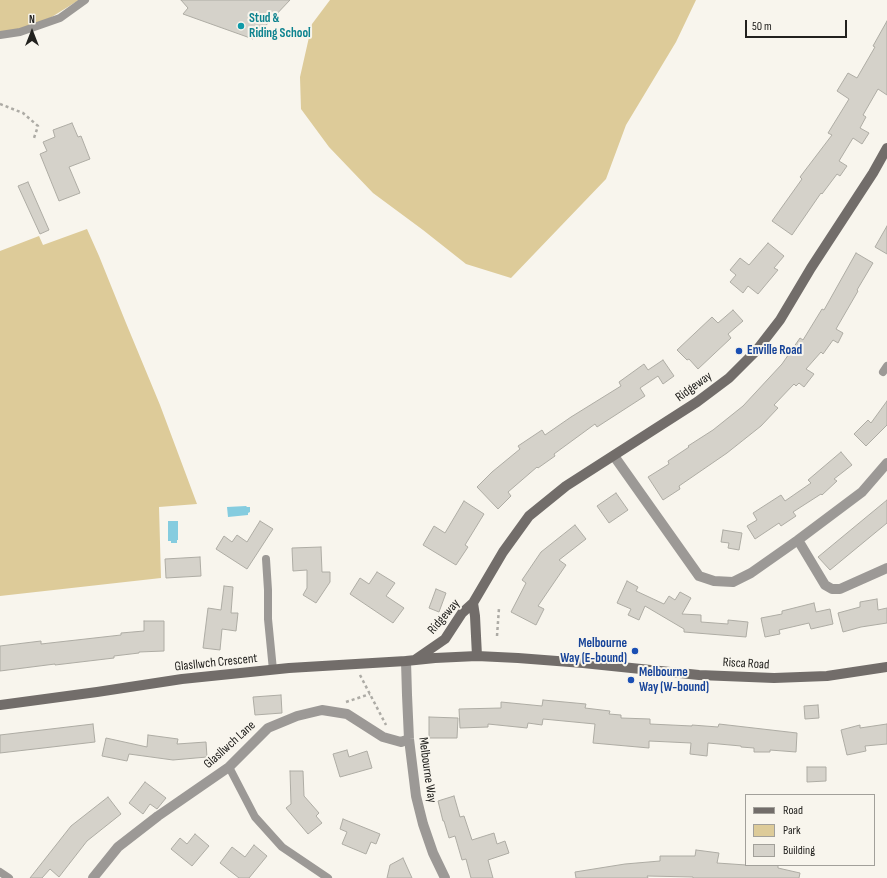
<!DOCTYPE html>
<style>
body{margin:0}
#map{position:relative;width:887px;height:878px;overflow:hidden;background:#f8f5ed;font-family:"Sofia Sans Condensed",sans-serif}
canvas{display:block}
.legend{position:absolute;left:745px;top:794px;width:130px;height:72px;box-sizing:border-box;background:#f8f5ed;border:1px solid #a2a09a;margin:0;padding:5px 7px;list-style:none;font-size:12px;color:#22211e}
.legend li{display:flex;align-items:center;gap:8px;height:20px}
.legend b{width:20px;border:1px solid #a2a09a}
.north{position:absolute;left:12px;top:12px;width:40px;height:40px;-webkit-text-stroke:3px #f8f5ed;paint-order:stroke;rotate:0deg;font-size:11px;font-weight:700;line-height:16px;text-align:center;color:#22211e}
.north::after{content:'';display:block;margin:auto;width:14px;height:18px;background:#22211e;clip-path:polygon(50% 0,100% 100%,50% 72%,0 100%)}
.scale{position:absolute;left:745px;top:20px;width:102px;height:18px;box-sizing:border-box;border:2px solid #22211e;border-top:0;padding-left:5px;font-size:12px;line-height:14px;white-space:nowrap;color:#22211e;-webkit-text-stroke:3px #f8f5ed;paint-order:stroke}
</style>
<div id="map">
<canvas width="887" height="878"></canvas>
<ul class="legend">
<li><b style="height:5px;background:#726d6a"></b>Road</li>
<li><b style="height:11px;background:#ddcb99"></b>Park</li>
<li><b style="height:11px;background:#d5d2ca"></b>Building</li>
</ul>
<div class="north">N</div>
<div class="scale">50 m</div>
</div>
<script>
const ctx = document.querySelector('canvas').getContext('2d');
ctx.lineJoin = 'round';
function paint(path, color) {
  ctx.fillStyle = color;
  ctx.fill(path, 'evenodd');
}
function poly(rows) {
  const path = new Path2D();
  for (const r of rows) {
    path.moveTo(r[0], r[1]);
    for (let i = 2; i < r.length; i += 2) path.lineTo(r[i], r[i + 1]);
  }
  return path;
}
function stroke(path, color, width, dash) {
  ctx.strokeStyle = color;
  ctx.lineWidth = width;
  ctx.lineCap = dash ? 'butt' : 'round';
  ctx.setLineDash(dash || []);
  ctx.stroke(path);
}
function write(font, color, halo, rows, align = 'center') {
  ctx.font = font + ' "Sofia Sans Condensed",sans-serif';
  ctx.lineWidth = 4;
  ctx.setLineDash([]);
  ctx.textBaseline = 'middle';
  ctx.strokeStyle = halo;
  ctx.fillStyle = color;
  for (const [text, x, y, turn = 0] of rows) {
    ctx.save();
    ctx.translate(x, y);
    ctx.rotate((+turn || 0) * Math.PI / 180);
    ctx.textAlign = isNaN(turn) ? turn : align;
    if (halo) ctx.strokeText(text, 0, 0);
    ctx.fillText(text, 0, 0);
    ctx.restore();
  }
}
paint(poly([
 [0,0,79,0,50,18,20,29,0,32],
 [330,0,696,0,676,42,626,125,606,179,511,278,466,264,423,230,373,193,329,147,301,109,300,77,312,24],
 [87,229,99,256,126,323,160,405,197,504,159,507,161,578,0,596,0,251,39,236,43,245]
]), '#ddcb99');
paint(poly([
 [246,506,247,507,250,507,250,512,248,513,248,515,228,517,227,507],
 [168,521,178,521,178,540,177,540,177,543,171,543,171,541,168,541]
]), '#85ccdf');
const building = poly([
 [181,0,290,0,253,39,183,14,188,8,181,0],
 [887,21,887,95,878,89,863,115,866,117,860,128,869,133,862,144,853,138,839,161,847,166,840,176,837,174,822,194,821,193,792,235,772,221,802,179,800,177,832,135,828,133,849,99,837,91,848,73,857,78,875,47,873,46,887,21],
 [72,123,78,137,81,136,90,159,69,167,80,193,59,201,40,154,47,151,43,142,55,137,53,130,72,123],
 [28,182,49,230,40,234,18,186,28,182],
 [887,226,887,254,875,247,887,226],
 [768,243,784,256,774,268,778,270,758,294,748,286,743,293,730,282,736,275,730,270,740,258,749,265,768,243],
 [856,253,873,263,857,290,858,291,836,329,843,333,838,343,833,340,823,354,821,352,806,369,814,374,804,387,799,383,796,386,794,384,774,405,778,408,761,426,727,453,679,486,680,489,663,500,648,477,669,464,668,461,689,447,688,446,713,430,743,406,782,364,800,338,803,340,822,309,824,310,856,253],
 [733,310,743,321,728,334,731,338,698,369,689,359,687,360,677,350,712,317,718,323,733,310],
 [663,360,674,376,663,384,658,376,640,388,645,396,597,427,595,424,554,454,555,456,538,468,537,467,508,492,511,496,498,509,477,487,492,472,520,449,518,446,542,430,545,435,571,417,621,386,619,382,644,364,648,370,663,360],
 [887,401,887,425,866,446,854,434,868,420,871,423,887,401],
 [841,452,852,465,834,479,837,481,822,495,821,494,793,512,796,516,781,526,779,523,755,539,747,526,757,520,753,513,781,495,785,501,811,483,808,480,841,452],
 [616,493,628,510,609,523,597,506,616,493],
 [887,500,887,523,830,570,818,557,887,500],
 [464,501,484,514,465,545,468,547,456,565,423,545,434,526,445,533,464,501],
 [260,521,273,529,247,569,216,549,224,536,232,542,237,535,247,542,260,521],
 [575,525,586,539,559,560,566,565,538,606,544,609,536,625,511,612,526,583,522,580,541,552,575,525],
 [723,530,742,533,739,550,728,548,729,543,721,542,723,530],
 [321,547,322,572,330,572,330,582,316,603,303,595,307,588,307,570,293,571,292,548,321,547],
 [200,557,201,576,166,578,165,559,200,557],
 [377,572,395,583,386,596,404,608,393,623,350,594,360,578,369,584,377,572],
 [627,581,638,587,636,591,664,604,669,596,675,600,680,592,691,598,682,614,701,615,701,622,728,624,728,620,748,622,746,637,684,632,684,629,645,606,639,620,628,615,631,609,617,603,627,581],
 [224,586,233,587,231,613,238,613,236,631,222,629,220,650,203,648,208,608,221,610,224,586],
 [436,589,446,593,439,612,429,608,436,589],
 [877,599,878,610,887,608,887,623,861,627,843,632,838,613,860,607,860,602,877,599],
 [814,603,816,612,830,609,833,624,811,629,809,623,779,630,780,634,765,637,761,618,782,614,782,611,814,603],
 [144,621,164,621,164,651,139,652,139,653,114,656,114,658,55,665,55,664,0,671,0,646,41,641,41,644,121,635,121,633,144,631,144,621],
 [281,695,282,713,255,715,253,697,281,695],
 [543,700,586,704,585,708,610,711,609,714,621,715,621,718,650,719,650,724,692,726,692,725,718,727,719,724,797,733,796,752,770,750,770,752,754,752,754,748,741,747,741,746,708,743,707,756,690,754,691,743,649,741,649,748,593,743,595,724,543,719,542,725,528,723,527,728,488,724,488,727,460,728,459,709,501,708,501,702,542,706,543,700],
 [818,705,819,718,805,719,804,706,818,705],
 [429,717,458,718,457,738,429,738,429,717],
 [93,724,95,742,0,753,0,735,93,724],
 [887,724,887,744,865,746,866,751,847,755,841,730,860,725,860,728,887,724],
 [148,735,178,739,177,744,206,742,207,757,173,760,129,754,127,761,102,756,106,738,147,747,148,735],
 [347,750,349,757,367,751,372,768,340,777,333,754,347,750],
 [807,767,826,767,826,781,807,782,807,767],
 [290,771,303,771,304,796,319,813,316,816,322,823,308,834,286,808,291,804,290,771],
 [145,782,166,798,157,809,150,804,143,814,129,803,145,782],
 [454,796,460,817,464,816,472,840,494,833,497,844,505,841,509,853,488,860,493,878,471,878,466,859,462,860,455,836,449,838,444,821,443,821,438,801,454,796],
 [108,797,121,814,87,841,59,877,50,869,42,878,30,878,71,826,108,797],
 [343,819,380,834,376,844,371,842,366,854,342,844,347,832,340,829,343,819],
 [195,834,209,846,192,866,171,849,180,838,187,844,195,834],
 [254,845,267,856,249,878,239,878,220,863,232,847,245,857,254,845],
 [696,850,719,853,717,863,746,865,778,865,778,868,800,873,799,878,693,878,693,877,647,876,648,878,576,878,575,872,625,864,660,861,660,856,695,856,696,850],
 [403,858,412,878,387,878,390,865,403,858]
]);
paint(building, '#d5d2ca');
stroke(building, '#aeaca4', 1);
stroke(poly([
 [0,104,23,113,38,126,34,138],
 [497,636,499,608],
 [360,675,386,725],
 [346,702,370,694]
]), '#adaba5', 2.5, [3, 3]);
stroke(poly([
 [0,35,20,32,60,18,85,0],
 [883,372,887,366],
 [266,559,268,590,268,619,273,670],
 [229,767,255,817,282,847,328,878],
 [0,872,9,878]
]), '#9c9996', 8);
stroke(poly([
 [614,456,699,576,714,581,733,582,751,573,798,540,862,492,887,463],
 [798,540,825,585,832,589,840,589,887,568],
 [406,661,407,695,409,739,416,796,423,824,433,853,445,878],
 [93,878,118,847,158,816,229,767,268,728,297,716,322,710,347,714,383,737,401,742,409,739]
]), '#9c9996', 10);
stroke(poly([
 [473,603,475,616,477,656],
 [416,659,445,639,462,613,473,603,503,552,529,516,566,486,697,402,729,378,756,351,780,320,811,268,873,173,887,148],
 [0,705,97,692,182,679,289,668,406,661,435,658,477,656,518,658,583,663,699,675,774,678,827,676,887,667]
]), '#726d6a', 10);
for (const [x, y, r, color] of [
 [241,26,4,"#0f9aa8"],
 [739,351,4,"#1a4fb4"],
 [635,651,4,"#1a4fb4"],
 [631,680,4,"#1a4fb4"]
]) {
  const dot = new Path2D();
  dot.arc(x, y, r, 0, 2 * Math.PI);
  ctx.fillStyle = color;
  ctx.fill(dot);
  stroke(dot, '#f8f5ed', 1.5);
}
write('bold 13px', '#0d838f', '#f8f5ed', [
 ["Stud &",249,19],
 ["Riding School",249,34]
], 'left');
write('bold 13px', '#164399', '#f8f5ed', [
 ["Enville Road",747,351],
 ["Melbourne",627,644,"right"],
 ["Way (E-bound)",627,659,"right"],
 ["Melbourne",639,673],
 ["Way (W-bound)",639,688]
], 'left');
write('13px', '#22211e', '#f8f5ed', [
 ["Ridgeway",694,387,-36],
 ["Ridgeway",444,617,-49],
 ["Glasllwch Crescent",216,663,-6],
 ["Risca Road",746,664,3],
 ["Glasllwch Lane",230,745,-42],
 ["Melbourne Way",427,770,82]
]);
</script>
